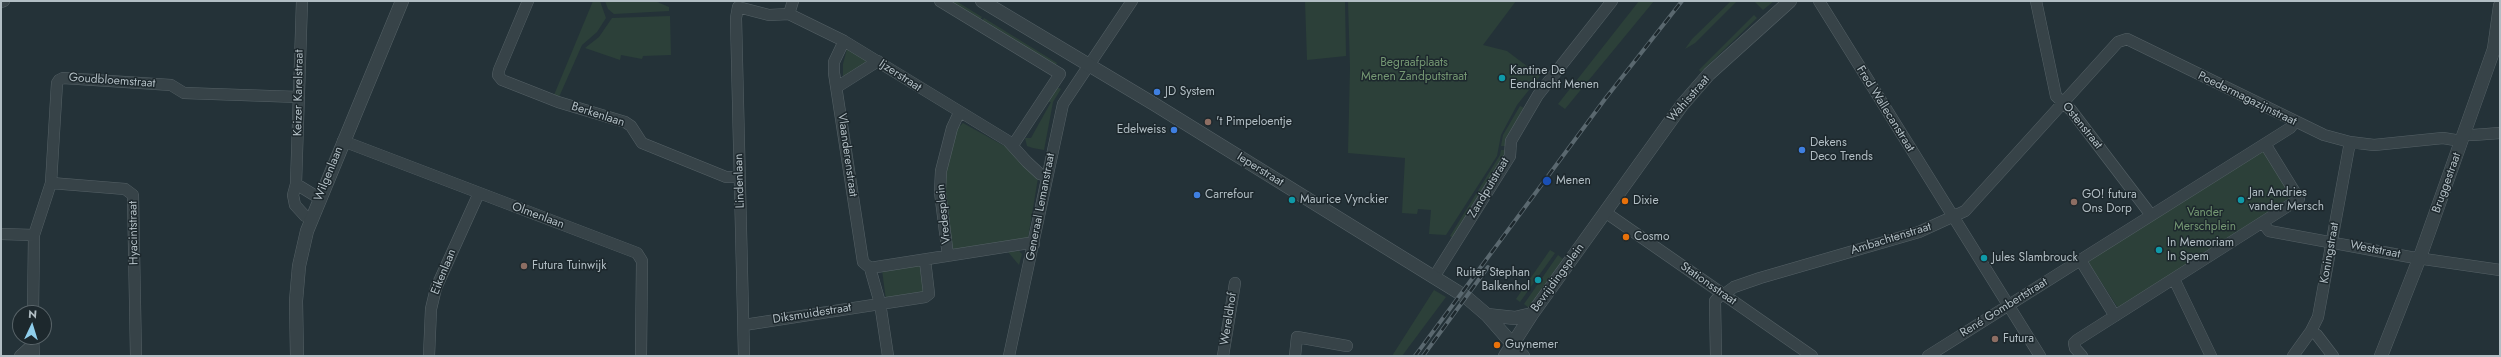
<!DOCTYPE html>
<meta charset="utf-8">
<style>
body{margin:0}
#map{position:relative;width:2501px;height:357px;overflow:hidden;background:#243238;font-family:Jost,sans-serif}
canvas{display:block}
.frame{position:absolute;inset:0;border:2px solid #b2bec4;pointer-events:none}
.north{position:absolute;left:12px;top:305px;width:40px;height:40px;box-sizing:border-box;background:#1d282d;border:1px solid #596469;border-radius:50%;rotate:4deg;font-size:11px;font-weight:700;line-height:16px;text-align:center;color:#b2bec4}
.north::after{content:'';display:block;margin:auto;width:14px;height:18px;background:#8fceec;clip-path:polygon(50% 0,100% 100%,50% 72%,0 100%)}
</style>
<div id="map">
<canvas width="2501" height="357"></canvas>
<div class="frame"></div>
<div class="north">N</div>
</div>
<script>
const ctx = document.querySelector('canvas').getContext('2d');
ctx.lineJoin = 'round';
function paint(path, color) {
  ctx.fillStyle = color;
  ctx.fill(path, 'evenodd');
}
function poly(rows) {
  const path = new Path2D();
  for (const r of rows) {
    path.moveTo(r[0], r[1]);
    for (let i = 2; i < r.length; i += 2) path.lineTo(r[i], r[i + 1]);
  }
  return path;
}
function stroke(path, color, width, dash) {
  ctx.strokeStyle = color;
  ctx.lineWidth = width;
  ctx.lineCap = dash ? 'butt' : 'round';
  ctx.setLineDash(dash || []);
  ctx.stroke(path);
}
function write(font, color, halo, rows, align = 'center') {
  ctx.font = font + ' Jost,sans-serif';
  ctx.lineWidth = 3;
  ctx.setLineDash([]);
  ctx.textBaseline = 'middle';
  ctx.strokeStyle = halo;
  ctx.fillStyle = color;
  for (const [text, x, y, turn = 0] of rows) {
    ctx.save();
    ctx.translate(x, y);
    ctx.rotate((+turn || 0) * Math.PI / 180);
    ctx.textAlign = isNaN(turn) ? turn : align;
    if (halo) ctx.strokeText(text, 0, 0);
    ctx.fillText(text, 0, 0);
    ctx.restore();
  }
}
paint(poly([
 [593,1,600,1,606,18,597,32,582,45,559,97,554,95],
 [605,1,655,1,669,7,669,11,614,14,608,9],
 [946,1,956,1,982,17,979,22],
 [1305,1,1345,1,1346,56,1307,60],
 [1348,1,1516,1,1483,45,1507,51,1540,76,1517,105,1501,135,1497,156,1446,235,1429,234,1431,210,1418,209,1417,214,1402,213,1405,158,1348,153,1350,68],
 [1639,1,1654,1,1565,109,1558,104],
 [1731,1,1737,1,1695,43,1685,49,1692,39],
 [1754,1,1774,1,1763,10],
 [1754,15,1757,18,1701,72,1699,70],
 [670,16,671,55,643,56,642,59,621,55,620,60,585,48,599,37,612,18],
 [984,18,1057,63,1054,68,980,23],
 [847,49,872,63,843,82,843,64],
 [1055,86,1061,89,1053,102,1044,150,1033,148,1027,146,1025,138,1031,138,1051,102,1045,102],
 [1520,106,1524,108,1507,137,1505,146,1501,146,1503,135],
 [963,123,1008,148,1038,178,1028,238,954,250,951,248,943,186,951,148,957,129],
 [2264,148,2295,195,2118,308,2087,260],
 [1501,150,1506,150,1505,154,1453,238,1450,236,1500,155],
 [1550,250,1555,253,1520,302,1516,299],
 [1019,251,1022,254,1019,265,1008,252],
 [1558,255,1563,259,1529,308,1524,304],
 [921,264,926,294,886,300,882,270],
 [1434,290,1446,297,1402,356,1392,356]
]), '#2c4039');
const minor = poly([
 [302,1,296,184,293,195,295,205,305,216,311,219],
 [528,1,499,70,498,75,502,80,558,102,625,122,631,126,642,143,726,177,740,177],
 [940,1,1060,74,1013,145],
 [1819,1,2040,356],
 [2036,1,2056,96,2071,110,2151,215],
 [1,2,4,1],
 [738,7,769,15,789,14,844,41,1008,141,1027,162,1040,174,1046,176],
 [738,7,736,18,744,356],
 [789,14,793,1],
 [844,41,834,62,834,73,863,262,870,268],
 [837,87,878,61],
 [2464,134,2473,135,2500,133],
 [343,141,637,253,642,261,641,356],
 [51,183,125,189,133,195,136,356],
 [296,184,319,198],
 [1605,212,1812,356],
 [2263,223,2269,231,2410,257,2500,270],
 [1,234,34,235],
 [948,256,940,192,941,171,952,128,959,113],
 [2081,261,2115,316],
 [870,268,1029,243,1034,244],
 [870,268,880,303,888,356],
 [1434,277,1510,156,1511,141,1538,95,1612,1],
 [2174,279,2211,356],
 [1723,295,1734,287,1760,278,1919,232,1965,211,2118,42,2127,39,2324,135,2350,142,2374,145,2443,138,2461,141],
 [33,313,34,235,51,183,57,83,59,80,63,78,171,85,184,93,298,97],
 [744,325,925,297,929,294,925,260],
 [2311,331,2317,335,2333,356],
 [33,337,34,356],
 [20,356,33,344],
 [429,356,431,309,436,288,479,193],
 [1009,356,1063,104,1132,1],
 [1223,356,1235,283],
 [1295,356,1297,337,1347,346],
 [1716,356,1715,301,1721,294],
 [1928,356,2290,128,2294,123],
 [2082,356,2075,348,2074,343,2077,340,2299,199,2265,144],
 [2293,356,2311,331,2318,317,2350,142]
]);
const tertiary = poly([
 [982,1,1154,104,1466,297,1487,315,1523,356],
 [1487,315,1515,318,1532,314],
 [297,356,296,301,299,266,307,231,402,1],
 [1505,356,1532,314,1682,105,1709,74,1790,1],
 [2381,356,2420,257,2494,49,2500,6]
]);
stroke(minor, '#556166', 12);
stroke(tertiary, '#556166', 14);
stroke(minor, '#374348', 11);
stroke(tertiary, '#374348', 13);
const rail = poly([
 [1415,356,1605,99,1682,1],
 [1423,356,1488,267]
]);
stroke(rail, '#5a686f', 4);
stroke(rail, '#1d282d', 2.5, [8]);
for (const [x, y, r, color] of [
 [1502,78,4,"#0f9aa8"],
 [1157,92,4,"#3f7fe0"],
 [1208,122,4,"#8d6e63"],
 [1174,130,4,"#3f7fe0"],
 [1802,150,4,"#3f7fe0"],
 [1547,181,5,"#1a4fb4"],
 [1197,195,4,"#3f7fe0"],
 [1292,200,4,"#0f9aa8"],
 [2241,200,4,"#0f9aa8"],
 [1625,201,4,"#e8710a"],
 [2074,202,4,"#8d6e63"],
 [1626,237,4,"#e8710a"],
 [2159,250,4,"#0f9aa8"],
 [1984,258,4,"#0f9aa8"],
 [524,266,4,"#8d6e63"],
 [1538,280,4,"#0f9aa8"],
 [1995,339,4,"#8d6e63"],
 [1497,345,4,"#e8710a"]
]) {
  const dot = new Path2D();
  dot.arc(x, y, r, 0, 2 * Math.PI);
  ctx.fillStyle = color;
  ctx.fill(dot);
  stroke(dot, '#1d282d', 1.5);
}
write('12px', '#759873', '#1d282d', [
 ["Begraafplaats",1414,63],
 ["Menen Zandputstraat",1414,77],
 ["Vander",2205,213],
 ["Merschplein",2205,227]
]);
write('12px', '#b2bec4', '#1d282d', [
 ["Kantine De",1510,71],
 ["Eendracht Menen",1510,85],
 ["JD System",1165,92],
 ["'t Pimpeloentje",1216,122],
 ["Edelweiss",1166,130,"right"],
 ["Dekens",1810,143],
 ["Deco Trends",1810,157],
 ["Menen",1556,181],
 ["Jan Andries",2249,193],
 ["vander Mersch",2249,207],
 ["Carrefour",1205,195],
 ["GO! futura",2082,195],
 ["Ons Dorp",2082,209],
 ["Maurice Vynckier",1300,200],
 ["Dixie",1633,201],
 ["Cosmo",1634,237],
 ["In Memoriam",2167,243],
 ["In Spem",2167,257],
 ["Jules Slambrouck",1992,258],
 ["Futura Tuinwijk",532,266],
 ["Ruiter Stephan",1530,273,"right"],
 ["Balkenhol",1530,287,"right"],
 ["Futura",2003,339],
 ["Guynemer",1505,345]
], 'left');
write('12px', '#b2bec4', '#1d282d', [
 ["Ijzerstraat",900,76,33],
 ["Goudbloemstraat",112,81,4],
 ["Keizer Karelstraat",299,93,-89],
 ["Wahisstraat",1689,99,-49],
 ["Poedermagazijnstraat",2247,99,26],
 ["Fred Wallecanstraat",1885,109,58],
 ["Berkenlaan",598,115,18],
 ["Ostenstraat",2082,126,51],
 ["Vlaanderenstraat",847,155,82],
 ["Ieperstraat",1260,170,32],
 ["Wilgenlaan",329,174,-68],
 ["Lindenlaan",740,181,-92],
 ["Bruggestraat",2447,183,-70],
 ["Zandputstraat",1489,188,-59],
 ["Generaal Lemanstraat",1041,207,-79],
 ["Vredesplein",944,214,-96],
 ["Olmenlaan",538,216,20],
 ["Hyacintstraat",134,233,-91],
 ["Ambachtenstraat",1891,239,-17],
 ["Weststraat",2375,250,11],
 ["Koningstraat",2330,253,-80],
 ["Eikenlaan",444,272,-68],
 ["Bevrijdingsplein",1558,278,-54],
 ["Stationsstraat",1708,284,35],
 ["René Gombertstraat",2004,308,-32],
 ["Diksmuidestraat",812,314,-9],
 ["Wereldhof",1229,319,-81]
]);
</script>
